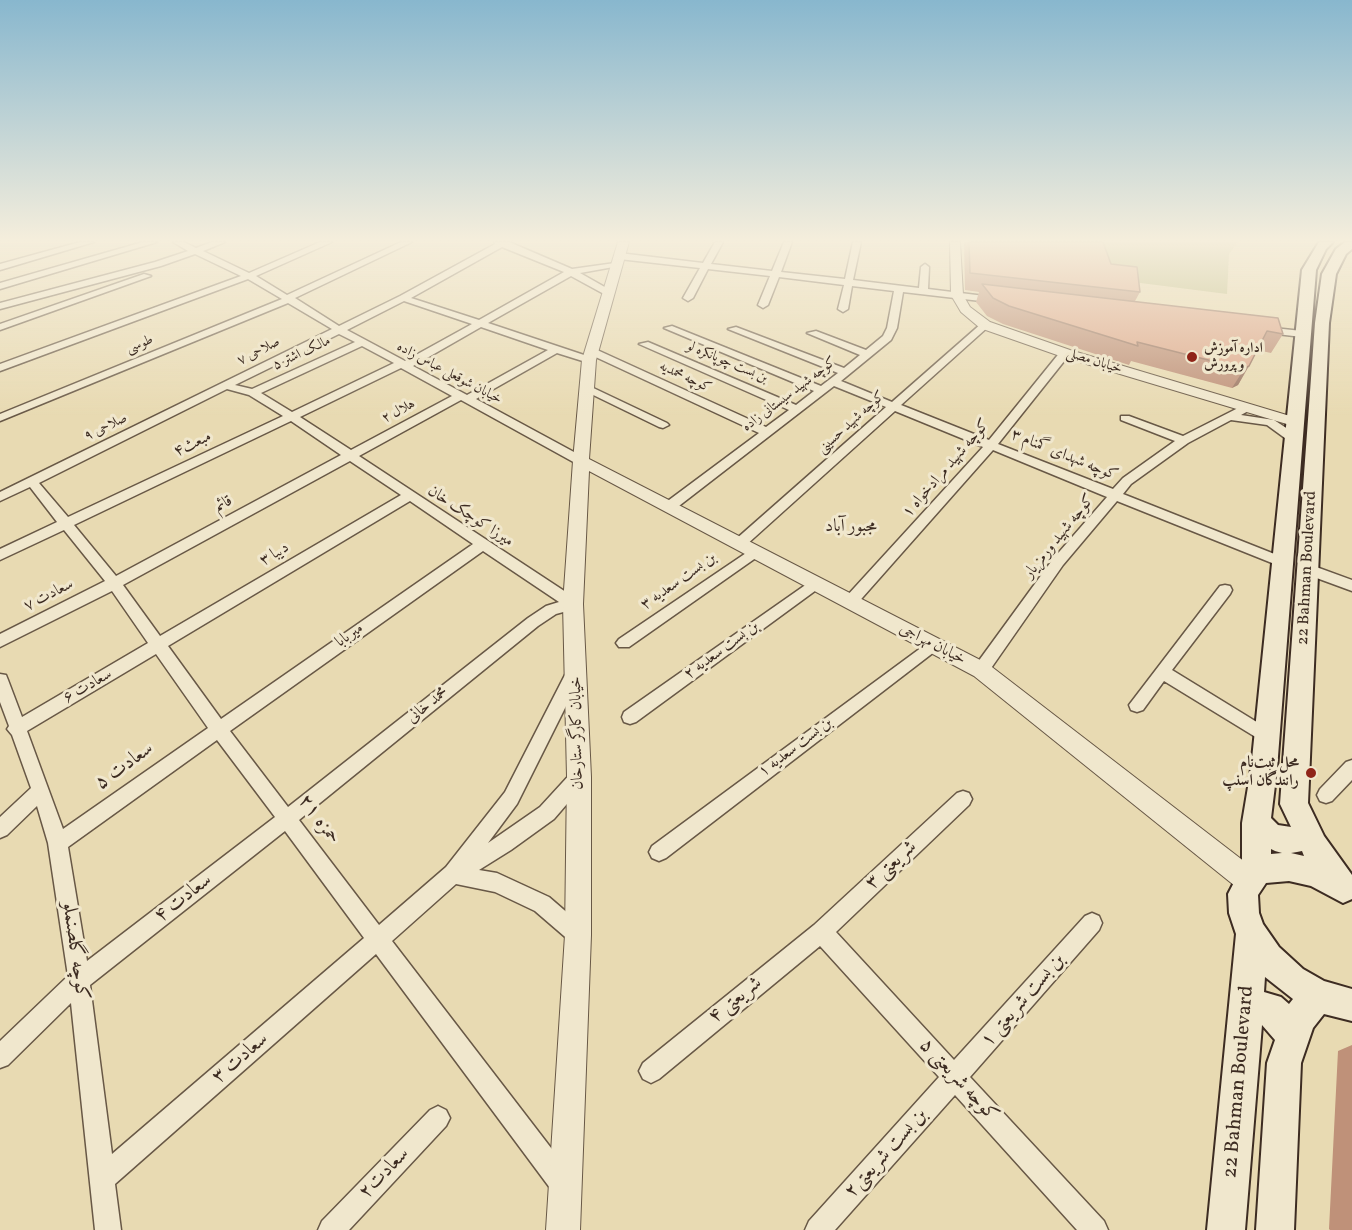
<!DOCTYPE html>
<meta charset="utf-8">
<style>
body{margin:0}
canvas{display:block;background:#e8dab2}
</style>
<canvas width="1352" height="1230"></canvas>
<script>
const ctx = document.querySelector('canvas').getContext('2d');
ctx.lineJoin = 'round';
function paint(path, color) {
  ctx.fillStyle = color;
  ctx.fill(path, 'evenodd');
}
function poly(rows) {
  const path = new Path2D();
  for (const r of rows) {
    path.moveTo(r[0], r[1]);
    for (let i = 2; i < r.length; i += 2) path.lineTo(r[i], r[i + 1]);
  }
  return path;
}
function stroke(path, color, width, dash) {
  ctx.strokeStyle = color;
  ctx.lineWidth = width;
  ctx.lineCap = dash ? 'butt' : 'round';
  ctx.setLineDash(dash || []);
  ctx.stroke(path);
}
function write(font, color, halo, rows, align = 'center') {
  ctx.font = font + ' Vollkorn,Amiri,serif';
  ctx.lineWidth = 6;
  ctx.setLineDash([]);
  ctx.textBaseline = 'middle';
  ctx.strokeStyle = halo;
  ctx.fillStyle = color;
  for (const [text, x, y, turn = 0] of rows) {
    ctx.save();
    ctx.translate(x, y);
    ctx.rotate((+turn || 0) * Math.PI / 180);
    ctx.textAlign = isNaN(turn) ? turn : align;
    if (halo) ctx.strokeText(text, 0, 0);
    ctx.fillText(text, 0, 0);
    ctx.restore();
  }
}
paint(poly([
 [1043,242,1238,242,1229,254,1227,294,1109,279]
]), '#bebd87');
const minor = poly([
 [80,242,94,242,0,270,0,264,80,242],
 [143,242,157,242,0,289,0,283,143,242],
 [173,242,184,242,196,248,212,242,225,242,203,251,249,273,320,242,332,242,256,276,287,295,401,242,412,242,295,298,339,326,400,296,495,244,494,242,509,242,572,269,615,263,619,266,580,273,610,290,610,294,604,294,571,276,488,323,593,358,594,360,589,363,557,353,476,399,585,458,585,464,577,464,461,400,359,456,578,600,580,604,578,608,556,614,538,626,299,820,379,925,446,867,505,792,567,671,573,670,579,671,581,676,517,804,488,843,540,807,573,771,579,769,585,771,588,777,585,783,554,819,511,850,479,870,497,873,549,897,585,928,588,935,585,942,578,945,571,942,535,911,495,892,456,884,392,941,571,1174,575,1183,571,1192,562,1196,553,1192,376,954,115,1184,121,1230,95,1230,71,1003,8,1065,0,1068,0,1041,68,976,48,843,37,806,7,835,0,838,0,817,31,788,12,735,7,729,9,726,0,702,0,674,6,675,8,680,22,717,148,643,112,591,0,647,0,634,105,581,64,530,0,560,0,549,57,522,30,487,0,501,0,492,332,329,288,303,0,421,0,414,282,299,248,279,0,371,0,364,241,276,195,254,161,266,0,309,0,303,155,262,188,251,173,242],
 [502,247,564,272,479,320,411,298,502,247],
 [404,301,472,324,405,361,347,330,404,301],
 [481,327,548,350,467,395,413,366,481,327],
 [339,334,355,342,252,389,235,385,339,334],
 [362,346,394,363,292,412,261,393,362,346],
 [401,368,452,396,351,450,300,417,401,368],
 [227,389,249,395,283,416,68,517,39,483,227,389],
 [291,421,341,455,116,576,74,525,291,421],
 [350,461,401,495,160,636,123,585,350,461],
 [410,501,473,544,221,719,168,646,410,501],
 [483,551,559,602,546,606,528,618,288,807,230,731,483,551],
 [156,654,208,728,63,829,27,731,156,654],
 [217,740,275,817,87,961,68,847,217,740],
 [285,831,364,938,112,1154,90,985,285,831],
 [715,242,723,242,711,264,772,271,784,242,792,242,781,272,845,279,853,242,861,242,853,280,919,288,921,267,925,264,929,267,928,289,1001,298,1003,300,998,303,903,292,897,328,891,340,841,381,892,402,982,323,988,323,988,327,901,405,989,440,1061,351,1069,351,1069,355,998,444,1113,489,1123,478,1175,441,1121,420,1121,416,1129,416,1183,436,1242,406,1250,406,1250,410,1241,415,1274,420,1297,435,1297,441,1289,441,1267,425,1231,420,1188,443,1131,484,1123,494,1287,559,1289,562,1287,565,1277,565,1117,501,1063,565,987,674,981,676,975,674,973,670,975,666,1053,559,1107,497,993,450,855,606,845,606,843,602,845,598,983,447,895,411,745,546,735,546,733,543,735,540,886,407,834,386,675,509,665,509,663,506,665,503,759,433,587,353,587,349,595,349,766,427,789,410,639,344,648,342,796,405,814,391,664,328,672,326,821,386,838,373,728,329,736,327,844,368,860,355,807,333,816,331,866,350,883,336,887,328,894,291,852,286,848,309,843,312,838,309,844,285,779,277,768,305,763,308,758,305,770,276,708,269,693,298,688,301,683,298,700,268,619,259,615,256,619,253,703,263,715,242],
 [144,274,151,276,0,330,0,324,144,274],
 [1264,327,1302,331,1307,334,1302,337,1260,332,1260,328,1264,327],
 [587,385,667,423,669,425,663,428,659,427,583,390,582,388,587,385],
 [755,547,760,549,762,552,760,555,629,647,619,647,616,643,619,639,755,547],
 [1308,564,1352,580,1352,591,1303,573,1301,569,1303,565,1308,564],
 [814,579,821,584,819,588,636,722,630,724,624,722,622,717,624,712,814,579],
 [1225,585,1230,586,1232,590,1230,594,1172,670,1273,732,1276,737,1273,742,1267,744,1164,681,1143,710,1137,712,1131,710,1129,705,1220,586,1225,585],
 [933,639,938,641,941,645,938,649,666,858,659,861,652,858,649,852,652,846,933,639],
 [1352,760,1352,780,1332,801,1326,803,1320,801,1317,795,1320,789,1346,762,1352,760],
 [963,791,969,793,972,799,969,805,836,932,954,1060,1085,916,1092,913,1099,916,1102,923,1099,930,970,1077,1104,1221,1108,1230,1077,1230,955,1095,835,1230,805,1230,809,1221,939,1077,820,946,659,1079,651,1083,643,1079,639,1071,643,1063,814,925,957,793,963,791],
 [438,1106,446,1110,450,1118,446,1126,349,1230,318,1230,322,1221,430,1110,438,1106]
]);
const tertiary = poly([
 [618,242,629,242,596,360,589,459,988,664,1258,872,1262,881,1258,890,1249,894,1240,890,974,676,589,471,583,604,591,777,591,935,580,1230,546,1230,565,935,567,777,563,604,573,461,582,360,618,242],
 [950,242,960,242,963,295,970,307,990,322,1070,350,1300,419,1303,422,1300,425,1290,425,1060,356,980,328,961,312,951,295,950,242]
]);
const secondary = poly([
 [1319,242,1333,242,1326,249,1316,270,1277,769,1271,818,1278,825,1291,827,1280,804,1315,323,1322,274,1336,249,1345,242,1352,242,1352,249,1346,254,1336,274,1329,323,1308,803,1324,836,1352,875,1352,899,1343,903,1311,886,1289,881,1266,883,1258,895,1259,913,1263,924,1279,947,1303,969,1324,981,1352,989,1352,1021,1324,1014,1313,1028,1301,1063,1294,1230,1256,1230,1267,1063,1275,1040,1262,1025,1245,1230,1207,1230,1236,934,1229,913,1228,894,1242,867,1242,823,1251,769,1302,270,1319,242],
 [1271,849,1275,851,1282,853,1271,854,1271,849],
 [1302,851,1304,856,1291,853,1297,852,1302,851],
 [1265,977,1293,999,1289,1004,1281,997,1264,992,1265,977]
]);
stroke(minor, '#685846', 3);
stroke(tertiary, '#685846', 2);
stroke(secondary, '#3d2c22', 4);
paint(minor, '#f0e7cd');
paint(tertiary, '#f0e7cd');
paint(secondary, '#f0e7cd');
paint(poly([
 [964,242,1103,242,1111,264,1140,292,1135,301,1283,334,1271,353,1257,350,1238,385,1232,388,1131,361,1129,365,1003,324,987,316,976,302,979,292,965,290],
 [1352,1045,1352,1230,1330,1230,1329,1229,1338,1051]
]), '#bf9179');
paint(poly([
 [1249,366,1238,385,1232,388,1244,369]
]), '#9b7663');
const building = poly([
 [969,242,1103,242,1111,264,1137,267,1140,292,970,273,969,242],
 [982,284,1278,318,1283,334,1267,331,1249,366,1244,369,1137,342,1138,346,1009,306,993,298,982,284]
]);
paint(building, '#dea98d');
stroke(building, '#9b7663', 1.5);
const sky = ctx.createLinearGradient(0, 0, 0, 415);
sky.addColorStop(0, '#88b7ce');
sky.addColorStop(0.58, '#f5eedc');
sky.addColorStop(1, '#f5eedc00');
ctx.fillStyle = sky;
ctx.fillRect(0, 0, 1352, 415);
for (const [x, y, r, color] of [
 [1192,357,6,"#8f2418"],
 [1311,773,6,"#8f2418"]
]) {
  const dot = new Path2D();
  dot.arc(x, y, r, 0, 2 * Math.PI);
  ctx.fillStyle = color;
  ctx.fill(dot);
  stroke(dot, '#f0e7cd', 2);
}
write('14px', '#3d2c22', '#f0e7cd', [
 ["طوسی",140,345,-22],
 ["صلاحی ۷",259,352,-27],
 ["مالک اشتر ۵",302,354,-25],
 ["خیابان مصلی",1094,362,17],
 ["بن بست چوپانکره لو",727,363,23],
 ["خیابان شوقعلی عباس زاده",449,374,28],
 ["کوچه محمدیه",685,378,25],
 ["کوچه شهید سیستانی زاده",790,395,-37],
 ["هلال ۲",399,412,-28],
 ["کوچه شهید حسینی",852,423,-42],
 ["صلاحی ۹",106,428,-26]
]);
write('bold 14px', '#3d2c22', '#f0e7cd', [
 ["اداره آموزش",1204,349],
 ["و پرورش",1204,365]
], 'left');
write('16px', '#3d2c22', '#f0e7cd', [
 ["مبعث۴",193,445,-26],
 ["۳ کوچه شهدای گمنام",1064,456,22],
 ["۱ کوچه شهید مرادخواه",947,469,-49],
 ["قائم",224,505,-29],
 ["میرزا کوچک خان",470,517,33],
 ["کوچه شهید ورمزیار",1060,537,-51],
 ["دیبا ۳",275,555,-31],
 ["22 Bahman Boulevard",1308,568,-87],
 ["بن بست سعدیه ۳",679,582,-35],
 ["سعادت ۷",49,596,-27],
 ["میربابا",350,636,-35],
 ["خیابان مهراجی",932,645,27],
 ["بن بست سعدیه ۲",722,651,-36],
 ["سعادت ۶",88,687,-30],
 ["محمد خانی",428,706,-39],
 ["خیابان کارگر ستارخان",578,733,-91],
 ["بن بست سعدیه ۱",796,748,-37]
]);
write('bold 16px', '#3d2c22', '#f0e7cd', [
 ["محل ثبت‌نام",1299,764],
 ["رانندگان اسنپ",1299,782]
], 'right');
write('18px', '#3d2c22', '#f0e7cd', [
 ["مجبور آباد",851,528]
]);
write('20px', '#3d2c22', '#f0e7cd', [
 ["سعادت ۵",125,767,-36],
 ["حمزه ۲۱",318,820,53],
 ["شریعتی ۳",892,866,-43],
 ["سعادت ۴",184,899,-38],
 ["کوچه گلصنملو",74,951,82],
 ["شریعتی ۴",736,1001,-39],
 ["بن بست شریعتی ۱",1024,1001,-49],
 ["سعادت ۳",241,1059,-41],
 ["۵ کوچه شریعتی",958,1081,47],
 ["22 Bahman Boulevard",1240,1082,-85],
 ["بن بست شریعتی۲",887,1154,-48],
 ["سعادت۲",385,1174,-46]
]);
</script>
